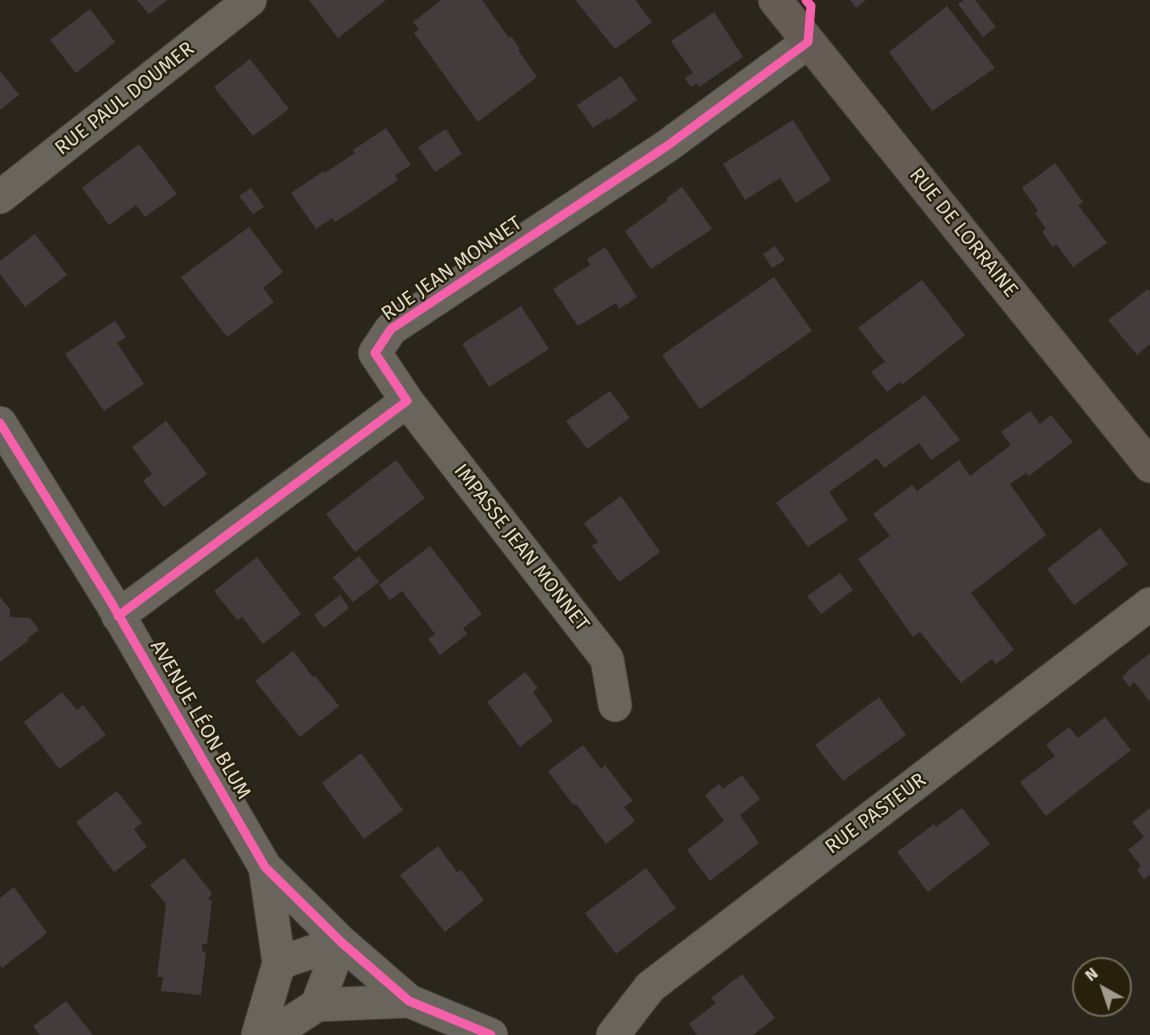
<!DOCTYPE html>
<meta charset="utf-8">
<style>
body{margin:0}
#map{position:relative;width:1150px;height:1035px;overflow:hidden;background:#2b261b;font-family:"Fira Sans",sans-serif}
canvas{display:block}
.north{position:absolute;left:1072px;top:957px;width:60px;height:60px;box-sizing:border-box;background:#27200b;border:2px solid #716a59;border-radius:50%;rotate:320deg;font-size:16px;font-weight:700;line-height:24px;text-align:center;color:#dfdacd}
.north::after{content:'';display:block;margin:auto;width:21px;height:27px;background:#a09b8f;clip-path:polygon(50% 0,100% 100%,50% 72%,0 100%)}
</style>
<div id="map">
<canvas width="1150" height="1035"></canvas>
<div class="north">N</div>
</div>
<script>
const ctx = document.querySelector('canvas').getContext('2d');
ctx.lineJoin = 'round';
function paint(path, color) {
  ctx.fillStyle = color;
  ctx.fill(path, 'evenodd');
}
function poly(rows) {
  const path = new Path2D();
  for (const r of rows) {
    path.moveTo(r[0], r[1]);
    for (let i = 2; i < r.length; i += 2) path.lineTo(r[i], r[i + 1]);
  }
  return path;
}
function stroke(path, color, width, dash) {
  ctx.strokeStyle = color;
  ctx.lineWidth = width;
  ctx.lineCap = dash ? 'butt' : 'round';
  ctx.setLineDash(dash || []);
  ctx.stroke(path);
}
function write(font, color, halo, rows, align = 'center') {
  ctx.font = font + ' "Fira Sans",sans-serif';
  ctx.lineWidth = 4.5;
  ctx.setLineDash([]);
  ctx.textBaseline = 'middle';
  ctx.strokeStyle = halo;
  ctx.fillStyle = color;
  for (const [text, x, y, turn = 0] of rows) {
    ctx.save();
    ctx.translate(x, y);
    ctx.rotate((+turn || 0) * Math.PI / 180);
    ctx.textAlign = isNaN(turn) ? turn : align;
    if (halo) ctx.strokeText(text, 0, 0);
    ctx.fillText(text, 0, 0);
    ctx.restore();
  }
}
paint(poly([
 [137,0,167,0,149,14],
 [309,0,386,0,338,38],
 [441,0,482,0,509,38,511,36,520,49,518,50,537,77,478,122,414,33,419,29,413,22],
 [577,0,635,0,652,22,615,49,576,1],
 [850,0,866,0,856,8],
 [964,0,975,0,996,27,983,37,958,4],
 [947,6,995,68,932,111,889,52],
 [90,9,115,42,76,73,50,40],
 [714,12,743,57,699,87,697,83,691,87,685,78,693,73,671,41],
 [250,59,289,109,253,136,214,87],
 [0,71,19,95,0,110],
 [621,76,637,100,609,120,608,118,593,128,577,105],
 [793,120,831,180,796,203,780,178,745,200,723,164],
 [386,128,411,165,395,175,398,180,351,212,335,222,332,218,316,229,291,193,324,171,325,173,355,153,353,150],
 [446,129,462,154,435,172,418,147],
 [139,144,177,194,145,217,136,205,109,225,82,188],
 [1055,163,1083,202,1078,205,1107,243,1073,267,1056,244,1053,247,1042,232,1046,229,1035,213,1038,211,1022,188],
 [682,187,712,229,651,269,625,231,668,200,666,198],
 [251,188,264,207,253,214,239,196],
 [249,227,283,272,263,288,274,302,227,337,181,277],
 [35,234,67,275,25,307,0,274,0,261],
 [775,246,785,260,772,268,763,254],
 [605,247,637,297,619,309,616,303,578,326,553,289,590,265,587,259],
 [774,277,812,331,700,409,662,355],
 [922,280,965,335,903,384,900,382,887,392,871,372,885,362,858,328],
 [1148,289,1150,292,1150,344,1137,355,1108,320],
 [521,306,549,349,489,387,462,344],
 [115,321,126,337,117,343,144,384,104,411,65,354],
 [610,391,630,418,587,449,566,421],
 [925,395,960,440,931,460,919,443,884,468,877,458,829,492,848,520,808,547,776,503],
 [1030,411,1040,424,1051,415,1073,442,1029,476,1026,473,1010,484,1046,535,971,593,1014,650,996,664,992,659,961,683,920,632,913,637,858,559,890,536,873,514,912,485,917,491,959,460,970,476,1011,445,1001,432],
 [166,421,207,474,164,507,143,481,152,474,132,447],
 [396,460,425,498,355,552,326,514],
 [621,496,660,552,619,582,592,546,598,542,584,523],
 [1100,528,1128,564,1074,605,1047,569],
 [430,546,482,614,463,628,467,634,440,655,428,639,435,634,402,591,390,600,379,585],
 [359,556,379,582,353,602,333,577],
 [257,557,301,614,263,644,242,617,237,620,214,591],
 [840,573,853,590,821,614,807,596],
 [340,595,349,608,324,628,314,615],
 [0,597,10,609,10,617,30,618,39,630,27,638,29,640,0,662],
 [293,651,313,677,315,676,339,706,300,737,255,681],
 [1150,653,1150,702,1134,682,1129,687,1122,677,1127,673,1126,672],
 [525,672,538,688,533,692,553,721,520,747,487,702],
 [62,692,77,710,83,705,106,735,59,769,24,722],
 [879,697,906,735,843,781,815,745],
 [1105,717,1131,750,1046,816,1020,782,1055,756,1046,745,1069,727,1078,738],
 [583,745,601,769,605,765,633,801,624,807,635,821,606,844,576,804,574,806,548,771],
 [361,753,403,810,364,839,322,783],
 [742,775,760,799,740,815,759,843,710,881,687,850,724,821,705,795,719,784,723,789],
 [117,791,142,823,134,829,147,847,114,872,76,822],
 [962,808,990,844,928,892,897,852,934,824,936,827],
 [1150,808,1150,875,1144,879,1137,870,1141,866,1128,850,1144,837,1132,822],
 [438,846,457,872,461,870,484,900,445,932,400,875],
 [184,858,212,893,208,900,212,900,207,944,202,944,202,950,206,953,201,995,161,991,163,977,157,977,166,904,150,885],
 [646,868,676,908,616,954,585,913],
 [14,887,47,933,2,968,0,965,0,898],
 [742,974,775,1018,753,1035,697,1035,689,1024,716,1003,711,998],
 [66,1001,93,1035,40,1035,33,1026]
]), '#433c3d');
const minor = poly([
 [0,197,250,0],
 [407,401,607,659,615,705],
 [0,423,111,602,265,867,341,942,409,1001,491,1035],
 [118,616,407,401,375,353,391,329,667,146,808,42],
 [279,963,341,942],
 [317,1005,341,942],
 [258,1035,279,963,265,867],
 [268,1035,291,1022,317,1005,409,1001],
 [613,1035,650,987,1150,604]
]);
const major = poly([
 [775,0,1150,466]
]);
stroke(minor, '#444037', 35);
stroke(major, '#444037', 35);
stroke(minor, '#69655c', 33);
stroke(major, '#665b55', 33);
stroke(poly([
 [0,423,111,602,265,867,341,942,409,1001,491,1035],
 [118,616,407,401,375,353,391,329,667,146,808,42,811,6,806,0]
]), '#f560ab', 9);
write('20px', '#dfdacd', '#27200b', [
 ["RUE PAUL DOUMER",125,99,-38],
 ["RUE DE LORRAINE",963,233,51],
 ["RUE JEAN MONNET",452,269,-35],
 ["IMPASSE JEAN MONNET",521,548,52],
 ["AVENUE LÉON BLUM",200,720,60],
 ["RUE PASTEUR",876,814,-37]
]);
</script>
